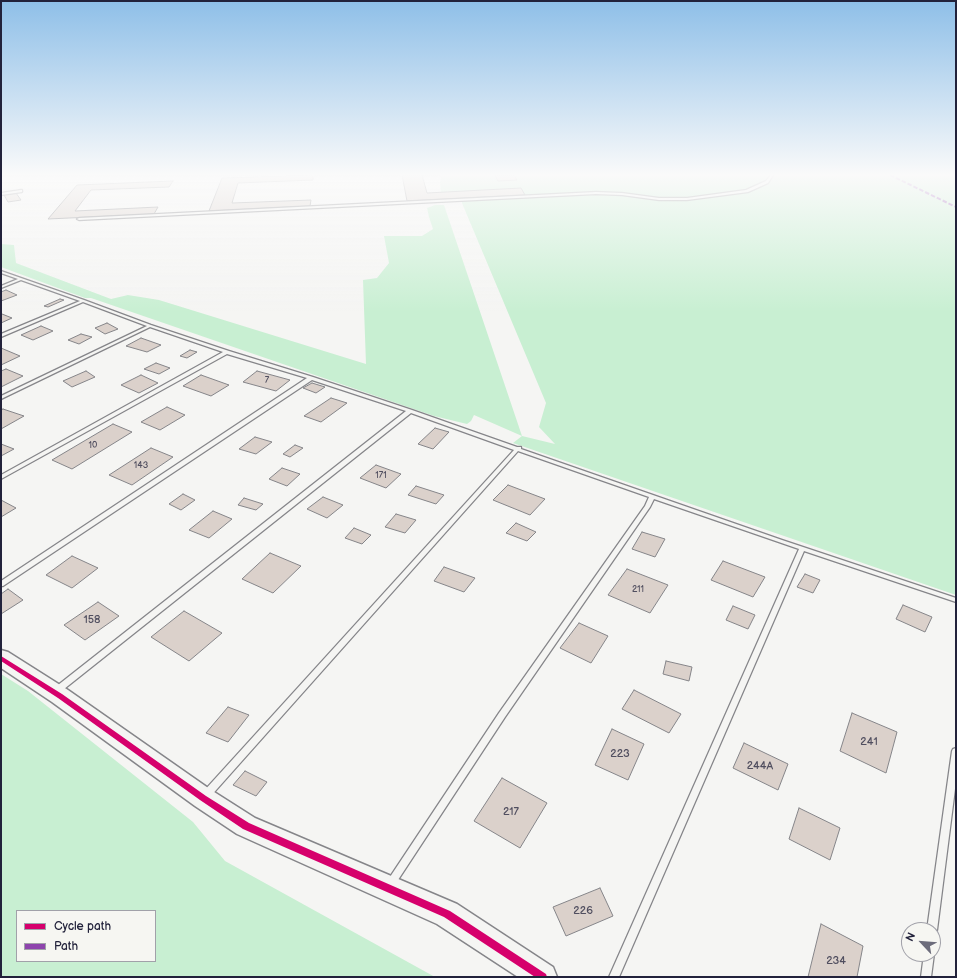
<!DOCTYPE html>
<meta charset="utf-8">
<style>
body{margin:0}
#map{position:relative;width:957px;height:978px;overflow:hidden;background:#f5f5f3;font-family:"Balsamiq Sans",sans-serif}
canvas{display:block}
.frame{position:absolute;inset:0;border:2px solid #22223b;pointer-events:none}
.legend{position:absolute;left:16px;top:910px;width:140px;height:52px;box-sizing:border-box;background:#f6f6f2;border:1px solid #a1a1a9;margin:0;padding:5px 7px;list-style:none;font-size:12px;color:#22223b}
.legend li{display:flex;align-items:center;gap:8px;height:20px}
.legend b{width:20px;border:1px solid #a1a1a9}
.north{position:absolute;left:901px;top:922px;width:40px;height:40px;box-sizing:border-box;background:#f6f6f2;border:1px solid #a1a1a9;border-radius:50%;rotate:296deg;font-size:11px;font-weight:700;line-height:16px;text-align:center;color:#22223b}
.north::after{content:'';display:block;margin:auto;width:14px;height:18px;background:#6c6c7b;clip-path:polygon(50% 0,100% 100%,50% 72%,0 100%)}
</style>
<div id="map">
<canvas width="957" height="978"></canvas>
<div class="frame"></div>
<ul class="legend">
<li><b style="height:5px;background:#d6006c"></b>Cycle path</li>
<li><b style="height:5px;background:#8e44ad"></b>Path</li>
</ul>
<div class="north">N</div>
</div>
<script>
const ctx = document.querySelector('canvas').getContext('2d');
ctx.lineJoin = 'round';
function paint(path, color) {
  ctx.fillStyle = color;
  ctx.fill(path, 'evenodd');
}
function poly(rows) {
  const path = new Path2D();
  for (const r of rows) {
    path.moveTo(r[0], r[1]);
    for (let i = 2; i < r.length; i += 2) path.lineTo(r[i], r[i + 1]);
  }
  return path;
}
function stroke(path, color, width, dash) {
  ctx.strokeStyle = color;
  ctx.lineWidth = width;
  ctx.lineCap = dash ? 'butt' : 'round';
  ctx.setLineDash(dash || []);
  ctx.stroke(path);
}
function write(font, color, halo, rows, align = 'center') {
  ctx.font = font + ' "Balsamiq Sans",sans-serif';
  ctx.lineWidth = 3;
  ctx.setLineDash([]);
  ctx.textBaseline = 'middle';
  ctx.strokeStyle = halo;
  ctx.fillStyle = color;
  for (const [text, x, y, turn = 0] of rows) {
    ctx.save();
    ctx.translate(x, y);
    ctx.rotate((+turn || 0) * Math.PI / 180);
    ctx.textAlign = isNaN(turn) ? turn : align;
    if (halo) ctx.strokeText(text, 0, 0);
    ctx.fillText(text, 0, 0);
    ctx.restore();
  }
}
paint(poly([
 [442,175,956,175,956,595,513,443,522,436,474,415,471,421,467,424,434,416,91,298,85,298,1,267,1,244,14,245,16,263,111,299,128,295,159,300,366,364,363,280,377,278,389,263,384,236,422,236,433,229,429,217,427,208,435,205,444,205,522,436,555,444,539,427,546,403,459,196,448,191,441,197,440,182],
 [1,674,28,691,193,822,225,861,435,977,1,977],
 [17,911,155,911,155,961,17,961]
]), '#c8efd2');
const building = poly([
 [313,175,313,180,238,183,232,203,311,200,310,206,209,211,222,178,313,175],
 [402,175,422,175,427,193,521,188,525,195,407,201,402,175],
 [495,175,514,175,517,180,498,181,495,175],
 [173,181,169,187,91,190,75,211,158,207,154,214,48,219,77,185,173,181],
 [16,193,21,200,8,202,4,195,16,193],
 [6,290,17,295,1,301,1,292,6,290],
 [60,299,64,300,48,307,44,306,60,299],
 [1,314,2,314,12,318,1,323,1,314],
 [107,323,118,329,105,334,95,328,107,323],
 [41,326,53,331,33,340,21,335,41,326],
 [81,334,92,337,79,344,68,340,81,334],
 [141,338,161,345,147,352,126,346,141,338],
 [1,348,20,356,1,365,1,348],
 [190,350,197,352,187,358,180,356,190,350],
 [156,363,170,368,159,374,144,369,156,363],
 [6,369,23,376,1,387,1,371,6,369],
 [86,371,95,377,72,387,63,381,86,371],
 [257,371,290,380,276,391,243,382,257,371],
 [141,375,158,383,139,393,121,385,141,375],
 [201,375,229,385,211,396,183,386,201,375],
 [312,383,325,387,316,393,303,388,312,383],
 [331,398,347,403,321,422,304,416,331,398],
 [167,407,185,415,160,430,141,422,167,407],
 [3,409,24,416,1,429,1,410,3,409],
 [113,424,132,432,72,469,52,460,113,424],
 [435,428,449,432,433,449,418,444,435,428],
 [255,437,272,442,256,454,239,449,255,437],
 [1,444,14,449,1,456,1,444],
 [295,445,303,448,290,457,283,454,295,445],
 [151,448,173,457,132,485,109,475,151,448],
 [376,465,401,474,386,488,360,478,376,465],
 [282,468,300,474,287,486,269,479,282,468],
 [508,485,545,499,530,515,493,500,508,485],
 [416,486,444,495,436,504,408,495,416,486],
 [183,494,195,500,181,510,169,504,183,494],
 [323,497,343,505,327,518,307,509,323,497],
 [244,498,263,504,256,510,238,505,244,498],
 [1,500,16,508,1,517,1,500],
 [213,511,232,519,209,538,189,530,213,511],
 [396,514,416,520,405,533,385,527,396,514],
 [516,523,536,532,527,541,506,533,516,523],
 [354,528,371,535,362,544,345,538,354,528],
 [642,532,665,539,655,557,632,549,642,532],
 [270,553,301,566,273,593,242,579,270,553],
 [72,556,98,568,72,588,46,575,72,556],
 [723,561,765,577,753,597,711,580,723,561],
 [444,567,475,578,464,592,434,581,444,567],
 [627,569,668,585,650,613,608,595,627,569],
 [805,574,820,580,813,593,797,587,805,574],
 [8,589,23,600,1,614,1,594,8,589],
 [98,602,119,616,85,640,64,625,98,602],
 [903,605,932,617,925,632,896,619,903,605],
 [733,606,755,615,748,629,726,620,733,606],
 [184,611,222,633,189,661,151,637,184,611],
 [579,623,608,636,591,663,560,648,579,623],
 [666,661,692,667,689,681,663,674,666,661],
 [634,690,681,714,669,733,622,709,634,690],
 [228,707,249,715,228,742,206,733,228,707],
 [852,713,897,732,886,773,840,751,852,713],
 [612,729,644,744,628,780,595,765,612,729],
 [744,743,788,764,778,790,733,768,744,743],
 [245,771,267,782,256,796,233,785,245,771],
 [502,778,547,803,520,848,474,821,502,778],
 [799,808,840,828,830,860,789,839,799,808],
 [600,888,613,916,566,936,553,907,600,888],
 [821,924,863,946,857,977,808,977,821,924]
]);
paint(building, '#dbd1cb');
stroke(building, '#858589', 1);
const lane = poly([
 [771,175,773,175,768,183,748,192,687,200,659,200,622,195,596,194,79,220,77,219,79,218,596,192,622,193,659,198,687,198,746,190,766,181,771,175],
 [21,190,22,190,22,192,1,195,1,193,21,190],
 [1,271,84,300,151,325,229,351,313,377,412,410,517,447,521,447,521,449,782,540,956,598,956,602,804,551,619,977,609,977,799,549,654,499,650,507,505,717,394,886,391,888,388,886,386,883,388,880,499,713,645,506,649,497,518,451,209,798,206,799,203,798,202,795,203,792,514,450,411,413,59,693,56,694,53,693,52,691,53,689,406,411,312,380,3,586,1,586,1,581,307,378,227,354,1,479,1,475,223,352,150,327,1,399,1,396,147,326,83,302,1,337,1,334,80,301,21,280,1,288,1,286,18,279,1,273,1,271],
 [956,748,956,781,937,930,935,933,933,934,933,930,927,930,952,751,953,749,956,748],
 [933,952,934,954,931,977,921,977,924,954,933,954,933,952]
]);
const secondary = poly([
 [1,650,8,652,68,690,211,790,255,818,457,904,553,967,557,977,518,977,437,924,237,834,195,806,52,702,1,668,1,650]
]);
stroke(lane, '#858589', 2.5);
stroke(secondary, '#858589', 3);
paint(lane, '#f5f5f3');
paint(secondary, '#f5f5f3');
stroke(poly([
 [890,175,956,207]
]), '#8e44ad', 2, [4.5, 2]);
paint(poly([
 [1,656,62,694,206,796,249,823,450,911,546,974,547,977,535,977,444,917,243,829,200,800,58,698,1,661,1,656]
]), '#d6006c');
const sky = ctx.createLinearGradient(0, 0, 0, 312);
sky.addColorStop(0, '#8ebfe8');
sky.addColorStop(0.56, '#fafafa');
sky.addColorStop(1, '#fafafa00');
ctx.fillStyle = sky;
ctx.fillRect(0, 0, 957, 312);
write('9px', '#504e5f', null, [
 ["7",267,381],
 ["10",93,446],
 ["143",141,466],
 ["171",381,476],
 ["211",638,590]
]);
write('11px', '#504e5f', null, [
 ["158",92,620],
 ["241",869,742],
 ["223",620,754],
 ["244А",760,766],
 ["217",511,812],
 ["226",583,911],
 ["234",836,961]
]);
</script>
